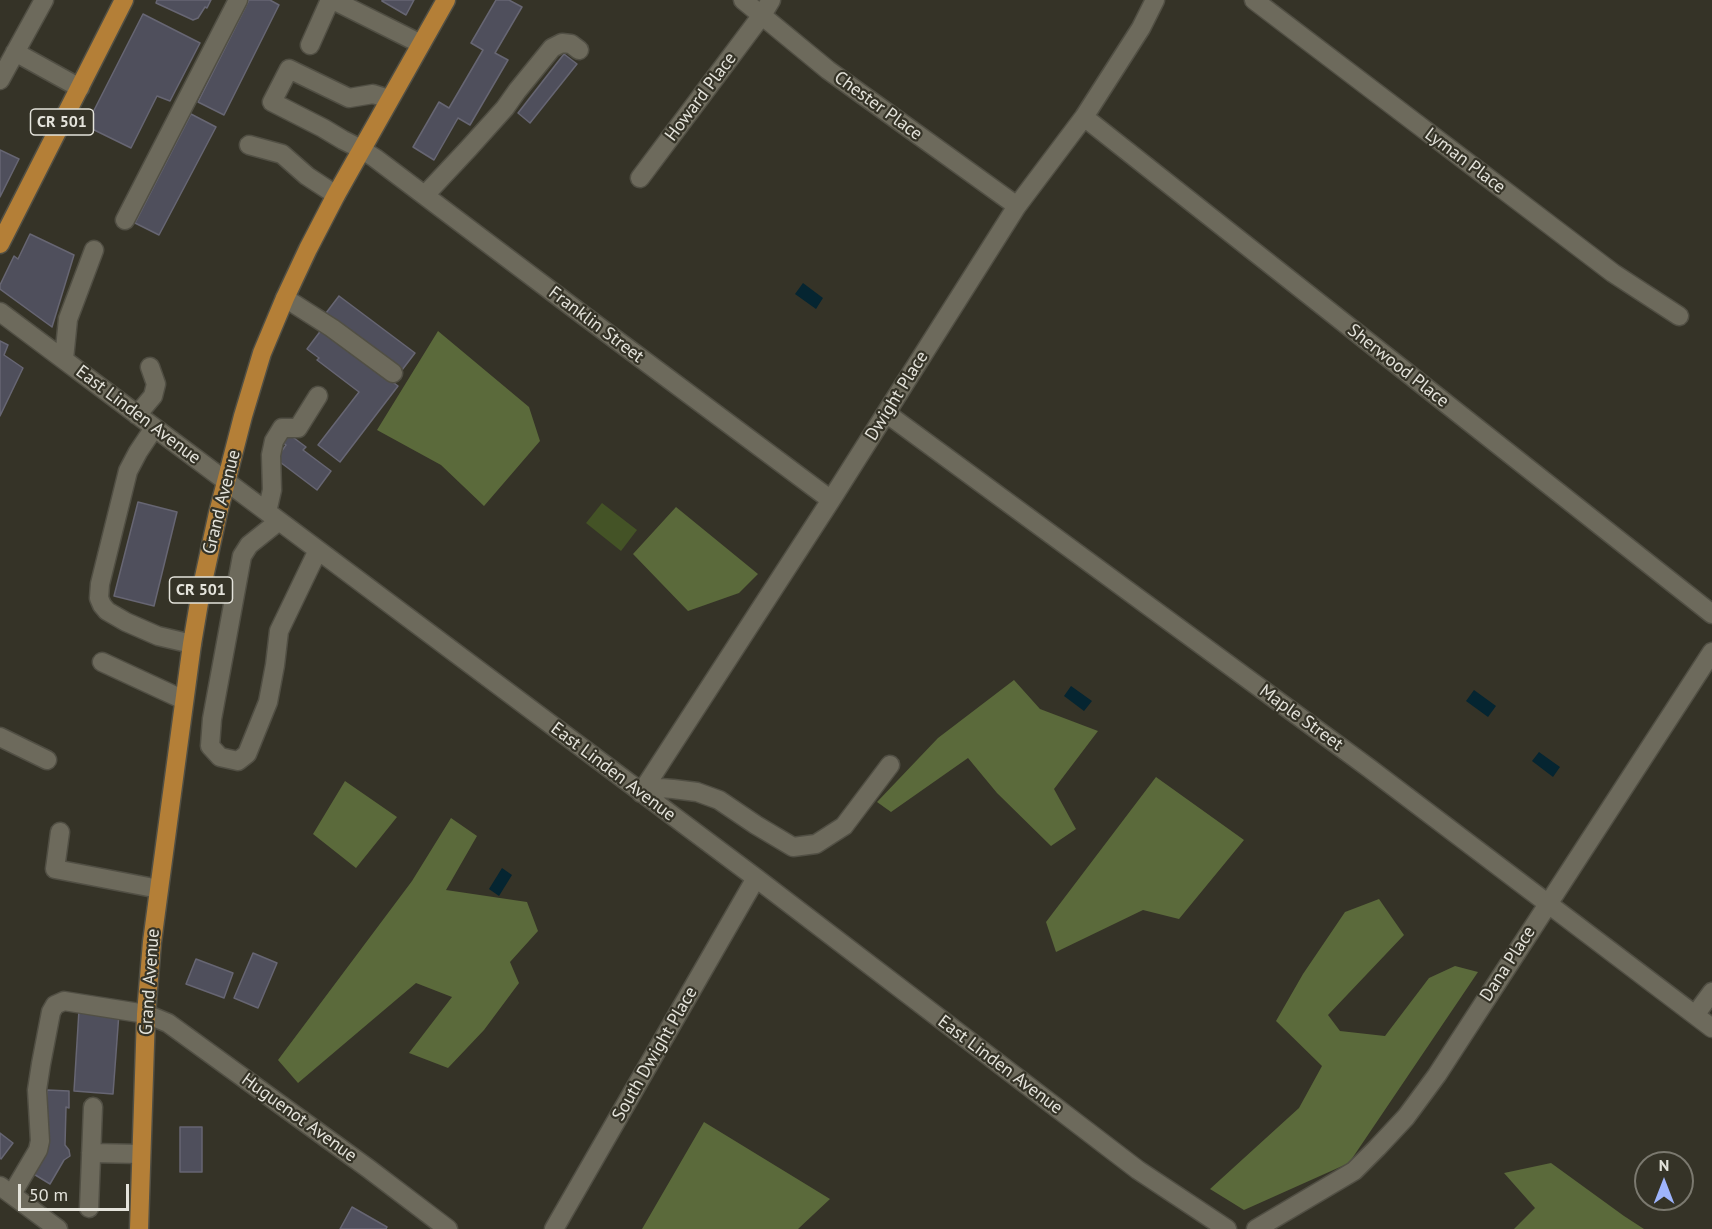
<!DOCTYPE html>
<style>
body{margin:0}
#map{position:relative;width:1712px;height:1229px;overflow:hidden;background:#353327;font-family:"PT Sans",sans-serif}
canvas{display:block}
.north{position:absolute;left:1634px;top:1151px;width:60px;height:60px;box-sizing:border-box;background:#353327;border:2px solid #7b796f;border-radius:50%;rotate:0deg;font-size:16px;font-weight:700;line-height:24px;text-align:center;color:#e4e3db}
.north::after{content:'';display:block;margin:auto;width:21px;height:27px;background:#9eb4fd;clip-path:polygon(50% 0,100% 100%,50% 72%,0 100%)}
.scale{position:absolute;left:18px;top:1184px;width:111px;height:27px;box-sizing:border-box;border:3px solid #e4e3db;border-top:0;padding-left:8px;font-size:18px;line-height:21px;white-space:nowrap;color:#e4e3db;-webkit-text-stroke:4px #353327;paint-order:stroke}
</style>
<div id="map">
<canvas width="1712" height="1229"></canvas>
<div class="north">N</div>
<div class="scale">50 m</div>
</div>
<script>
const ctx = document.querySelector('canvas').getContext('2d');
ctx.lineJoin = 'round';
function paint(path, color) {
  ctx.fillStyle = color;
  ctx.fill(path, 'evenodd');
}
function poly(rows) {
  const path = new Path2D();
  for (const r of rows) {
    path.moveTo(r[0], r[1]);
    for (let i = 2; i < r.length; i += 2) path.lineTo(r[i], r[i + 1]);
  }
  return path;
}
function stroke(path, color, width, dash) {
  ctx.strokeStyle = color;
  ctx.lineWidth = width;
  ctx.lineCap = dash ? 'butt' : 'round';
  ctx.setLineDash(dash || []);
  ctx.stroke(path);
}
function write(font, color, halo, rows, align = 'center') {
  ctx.font = font + ' "PT Sans",sans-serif';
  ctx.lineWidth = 4.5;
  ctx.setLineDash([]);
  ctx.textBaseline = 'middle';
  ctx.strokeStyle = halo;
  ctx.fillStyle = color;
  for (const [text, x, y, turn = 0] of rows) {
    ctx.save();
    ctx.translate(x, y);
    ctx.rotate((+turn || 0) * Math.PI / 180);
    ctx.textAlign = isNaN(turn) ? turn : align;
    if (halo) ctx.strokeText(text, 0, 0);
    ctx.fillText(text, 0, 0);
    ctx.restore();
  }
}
paint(poly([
 [602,503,637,530,621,551,586,523]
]), '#445326');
paint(poly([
 [438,331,529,407,540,441,484,506,441,465,377,430],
 [676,507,758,574,739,593,688,611,633,554],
 [1014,680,1040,709,1098,731,1054,789,1076,829,1051,846,997,793,968,758,891,812,877,802,938,738],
 [1156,777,1244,840,1179,919,1143,910,1056,952,1046,922],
 [345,781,397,817,356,868,313,834],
 [451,818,477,836,446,890,527,902,538,931,510,962,519,983,484,1030,448,1068,409,1053,452,997,416,983,298,1083,278,1060,412,881],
 [1379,899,1404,935,1328,1015,1340,1031,1385,1036,1429,978,1455,966,1478,972,1349,1163,1244,1210,1210,1189,1299,1108,1322,1066,1276,1021,1303,974,1345,912],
 [704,1122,830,1199,798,1229,642,1229],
 [1551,1163,1624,1216,1644,1229,1514,1229,1535,1208,1504,1173]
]), '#5b6a3b');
paint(poly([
 [803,283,823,298,816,309,795,294],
 [1071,686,1092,701,1084,711,1064,696],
 [1474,690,1496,706,1488,717,1466,701],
 [1539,752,1560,767,1553,777,1532,761],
 [502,868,512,875,499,896,489,889]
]), '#052531');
const building = poly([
 [157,0,211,0,207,8,205,7,198,18,193,20,156,3,157,0],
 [249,0,270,0,279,5,224,115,198,102,249,0],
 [382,0,414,0,406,15,382,1,382,0],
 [496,0,509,0,522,7,495,53,508,60,470,125,458,118,434,160,413,147,439,102,449,108,483,50,471,43,496,0],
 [143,14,200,43,170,101,157,96,131,148,86,126,143,14],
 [564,54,577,64,530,123,518,113,564,54],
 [191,114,216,127,159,235,135,223,191,114],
 [0,150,19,159,0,197,0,150],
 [30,234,74,255,52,327,0,289,0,285,14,256,18,259,30,234],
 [339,296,415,353,402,370,326,313,339,296],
 [322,329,398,386,340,462,318,445,359,392,317,360,319,358,307,349,322,329],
 [0,341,8,345,4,355,23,368,0,416,0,341],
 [286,432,306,447,303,450,331,471,317,490,276,459,286,445,279,440,286,432],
 [138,502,177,512,154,606,114,596,138,502],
 [253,953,277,963,258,1008,234,998,253,953],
 [196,959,233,973,224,998,186,984,196,959],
 [79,1010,119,1013,113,1094,74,1091,79,1010],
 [47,1090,69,1091,69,1108,66,1107,65,1145,69,1150,70,1156,64,1160,50,1184,32,1173,46,1149,47,1090],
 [180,1127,202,1127,202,1172,180,1172,180,1127],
 [0,1133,13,1143,1,1159,0,1158,0,1133],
 [352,1207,387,1227,386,1229,340,1229,352,1207]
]);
paint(building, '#4f4f5c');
stroke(building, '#676673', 1.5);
const minor = poly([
 [333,0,421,44],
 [743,0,828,70,1017,206],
 [1254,0,1613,273,1679,316],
 [310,45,330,0],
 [15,52,80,88],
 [0,80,44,0],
 [389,99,373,94,349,98,289,69,272,102,323,128,343,140,361,149,375,158,583,315,831,500],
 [1084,117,1712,614],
 [249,145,282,154,307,176,336,195],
 [640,178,762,15,771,0],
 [425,195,469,148,505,108,517,91,552,48,562,43,571,44,579,50],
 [125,220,238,0],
 [285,298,332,328,393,373],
 [0,312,756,878,1138,1170,1227,1229],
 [64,359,68,319,94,250],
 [886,413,1369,768,1712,1028],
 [137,415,153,396,156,384,150,367],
 [154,428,138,452,128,471,100,584,99,598,102,605,107,611,126,622,158,636,192,644],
 [267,512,272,490,271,455,274,441,282,428,298,428,318,396],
 [279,521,249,545,242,556,212,719,210,746,220,757,238,761,247,754,268,702,275,665,279,631,318,550],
 [102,662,184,700],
 [0,737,47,760],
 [641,793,831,500,1017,206,1084,117,1141,28,1155,0],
 [641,793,660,788,673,789,697,792,719,800,756,825,793,847,816,844,844,826,890,765],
 [60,832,55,869,159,889],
 [1695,1015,1712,992],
 [91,1153,141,1154],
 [0,1186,58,1229],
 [12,1194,38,1150,40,1141,37,1090,41,1064,51,1012,55,1005,64,1001,146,1014,168,1023,369,1169,448,1229],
 [89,1208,93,1107],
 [554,1229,756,878],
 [1256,1229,1354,1171,1377,1148,1406,1117,1437,1075,1712,652]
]);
const major = poly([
 [0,244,124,0],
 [139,1229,146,1014,152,942,192,644,201,591,218,513,243,416,262,353,285,298,308,249,336,195,446,0]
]);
stroke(minor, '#514f44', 21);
stroke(major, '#514f44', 21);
stroke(minor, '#6d6a5c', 18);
stroke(major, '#b47f37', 18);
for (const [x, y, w] of [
 [62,122,63],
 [201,590,63]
]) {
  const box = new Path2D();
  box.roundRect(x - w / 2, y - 13, w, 26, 4.5);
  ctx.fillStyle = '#353327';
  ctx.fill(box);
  stroke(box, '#e4e3db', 1.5);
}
write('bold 16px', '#e4e3db', null, [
 ["CR 501",62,122],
 ["CR 501",201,590]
]);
write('18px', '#e4e3db', '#353327', [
 ["Howard Place",701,97,-53],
 ["Chester Place",878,106,36],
 ["Lyman Place",1465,161,37],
 ["Franklin Street",596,325,37],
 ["Sherwood Place",1398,366,38],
 ["Dwight Place",897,396,-58],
 ["East Linden Avenue",138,415,37],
 ["Grand Avenue",222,502,-76],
 ["Maple Street",1301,718,36],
 ["East Linden Avenue",613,772,37],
 ["Dana Place",1508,964,-57],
 ["Grand Avenue",150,982,-86],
 ["South Dwight Place",655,1054,-60],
 ["East Linden Avenue",1000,1065,37],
 ["Huguenot Avenue",299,1118,36]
]);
</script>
